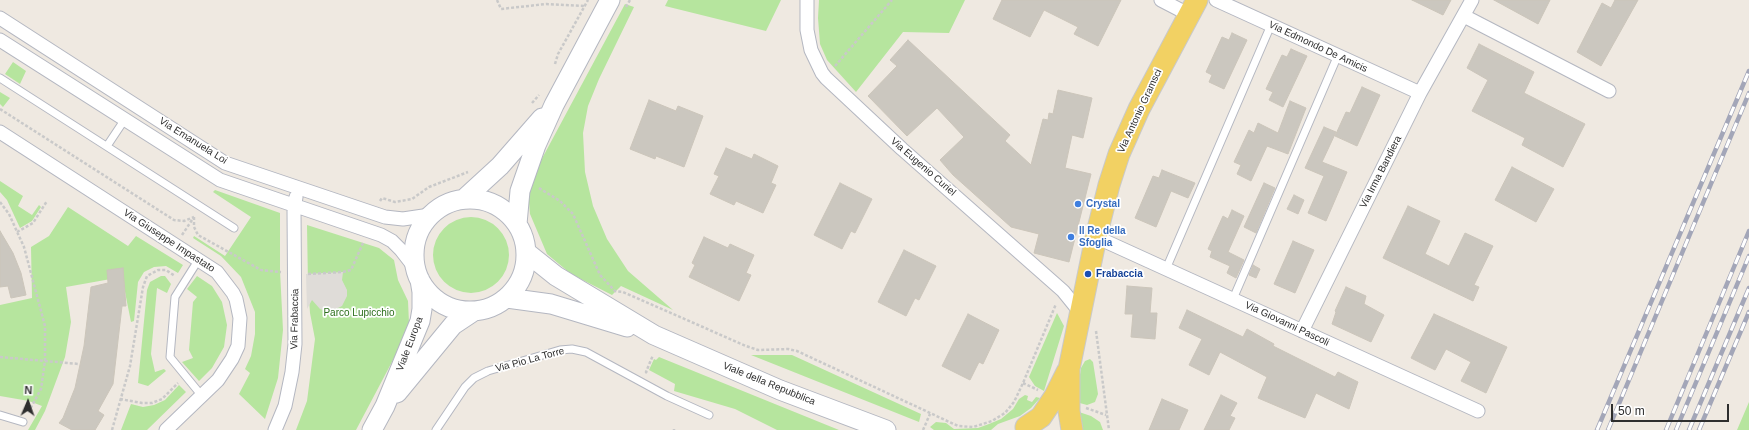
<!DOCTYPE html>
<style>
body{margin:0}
#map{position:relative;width:1749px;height:430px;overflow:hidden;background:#efe9e1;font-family:Helvetica,sans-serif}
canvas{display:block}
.north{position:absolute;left:8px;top:382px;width:40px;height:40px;-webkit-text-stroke:3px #fff;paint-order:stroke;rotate:2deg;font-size:11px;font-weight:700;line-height:16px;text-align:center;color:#2e2e2e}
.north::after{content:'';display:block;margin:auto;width:14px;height:18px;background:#2e2e2e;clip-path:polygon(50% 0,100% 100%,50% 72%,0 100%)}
.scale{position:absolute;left:1611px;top:404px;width:118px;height:18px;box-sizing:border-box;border:2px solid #2e2e2e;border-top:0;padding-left:5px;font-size:12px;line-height:14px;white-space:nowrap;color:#2e2e2e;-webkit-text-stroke:3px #fff;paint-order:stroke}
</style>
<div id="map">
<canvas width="1749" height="430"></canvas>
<div class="north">N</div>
<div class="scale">50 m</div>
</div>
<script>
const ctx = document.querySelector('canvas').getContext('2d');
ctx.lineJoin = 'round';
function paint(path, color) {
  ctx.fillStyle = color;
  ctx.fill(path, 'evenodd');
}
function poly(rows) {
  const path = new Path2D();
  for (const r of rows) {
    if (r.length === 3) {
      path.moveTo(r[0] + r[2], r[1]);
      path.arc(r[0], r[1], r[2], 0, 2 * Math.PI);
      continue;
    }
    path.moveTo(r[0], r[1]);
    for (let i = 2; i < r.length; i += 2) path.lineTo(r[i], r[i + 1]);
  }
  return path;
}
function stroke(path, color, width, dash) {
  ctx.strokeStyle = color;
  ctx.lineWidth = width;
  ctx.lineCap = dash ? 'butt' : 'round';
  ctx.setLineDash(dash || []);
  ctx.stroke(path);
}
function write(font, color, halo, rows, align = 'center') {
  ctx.font = font + ' Helvetica,sans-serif';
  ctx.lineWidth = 3.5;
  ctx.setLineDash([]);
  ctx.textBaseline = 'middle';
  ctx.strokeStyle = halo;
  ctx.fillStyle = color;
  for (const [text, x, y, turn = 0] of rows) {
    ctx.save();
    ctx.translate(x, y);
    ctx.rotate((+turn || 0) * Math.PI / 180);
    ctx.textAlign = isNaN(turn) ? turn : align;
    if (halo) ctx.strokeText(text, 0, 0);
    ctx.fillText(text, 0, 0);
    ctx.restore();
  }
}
paint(poly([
 [668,0,781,0,766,31,665,6],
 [819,0,965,0,949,33,903,32,856,92,827,60,820,44,818,18],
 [625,4,634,7,599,79,588,106,583,133,585,172,593,206,607,239,628,271,673,310,621,286,612,295,571,274,547,254,530,214,528,190,531,179],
 [13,62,26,71,20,84,5,74],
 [0,92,10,98,3,107,0,104],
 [0,181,23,196,18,206,32,215,39,205,41,207,32,221,20,228,7,200,0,192],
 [215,190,280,213,280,271,283,330,278,378,265,419,239,394,250,373,245,369,251,356,255,334,255,312,241,277,221,256,193,238,194,236,225,256,251,217,213,192],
 [68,207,128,246,136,236,183,265,178,273,166,266,154,267,144,272,138,282,134,321,131,322,122,277,66,287,71,322,65,357,45,411,35,430,28,430,42,406,29,401,0,396,0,305,32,298,31,247,49,236],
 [471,255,38],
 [307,225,379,248,394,260,398,280,408,301,409,323,412,324,356,430,296,430,307,401,315,339,310,313,308,285],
 [161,276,165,276,171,284,167,293,157,288,151,354,155,372,164,369,166,371,148,386,138,383,147,290,150,282],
 [197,276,212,286,222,302,227,325,224,347,212,368,199,381,182,362,193,358,189,350,193,302,197,297,187,289],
 [1057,313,1064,326,1044,391,1035,386,1029,377],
 [751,355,792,355,921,414,919,422],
 [659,357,839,430,777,430,735,409,674,391,675,384,649,370,654,359,656,360],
 [1090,359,1093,362,1098,394,1095,402,1087,405,1076,402,1081,368,1085,361],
 [179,385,186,392,147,430,121,430,131,404,143,407,154,405,165,400],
 [1025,395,1028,396,1027,400,1032,402,1036,397,1040,398,1031,408,1020,416,998,424,991,430,934,430,930,427,936,422,946,423,954,429,978,428,989,424,1001,419,1013,409,1019,399],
 [1749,402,1749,430,1737,430],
 [1076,411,1091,416,1100,422,1103,430,1081,430]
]), '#b6e59e');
paint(poly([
 [343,272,342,280,347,290,347,296,342,306,332,311,326,311,320,309,312,300,307,309,306,274]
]), '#dfdcd8');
const building = poly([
 [1002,0,1121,0,1098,46,1074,34,1078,27,1044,10,1030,37,993,19,1002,0],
 [1412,0,1451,0,1443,15,1412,0],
 [1494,0,1550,0,1538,24,1494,0],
 [1615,0,1638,0,1601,66,1577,52,1602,3,1611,8,1615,0],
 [1232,33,1247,40,1224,89,1209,82,1212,75,1206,72,1222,37,1229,40,1232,33],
 [908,40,1010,135,1005,141,1031,165,1043,119,1048,120,1049,113,1053,114,1058,90,1092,98,1083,138,1072,135,1065,168,1091,174,1069,262,1034,253,1039,234,1011,227,953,175,940,160,964,137,937,108,907,136,868,96,897,66,890,60,908,40],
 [1479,44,1534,72,1524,93,1585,124,1563,167,1522,145,1525,138,1472,111,1488,80,1467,68,1479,44],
 [1291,49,1307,56,1283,107,1269,100,1273,92,1266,89,1282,55,1287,57,1291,49],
 [1362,87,1380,95,1357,146,1335,136,1346,112,1350,113,1362,87],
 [649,100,676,111,678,106,703,116,684,167,656,156,655,159,630,149,649,100],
 [1290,101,1306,108,1288,154,1267,146,1251,181,1237,174,1241,165,1234,162,1249,130,1254,133,1258,123,1278,133,1290,101],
 [1324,127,1336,132,1322,162,1347,172,1326,221,1308,213,1324,176,1305,168,1324,127],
 [726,148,752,159,754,154,778,166,771,183,776,185,763,213,736,201,734,205,710,194,719,176,714,174,726,148],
 [1512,167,1554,189,1536,222,1495,200,1512,167],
 [1162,170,1195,183,1188,198,1171,191,1156,227,1135,218,1153,176,1159,178,1162,170],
 [840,183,872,199,855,233,851,231,842,249,814,235,840,183],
 [1264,183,1275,188,1256,233,1244,227,1264,183],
 [1294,195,1304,200,1298,214,1287,209,1294,195],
 [1408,206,1440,221,1425,254,1449,266,1465,233,1493,246,1474,285,1479,287,1473,301,1383,258,1408,206],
 [1232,210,1244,216,1228,252,1244,260,1236,278,1227,273,1230,266,1210,257,1212,251,1208,249,1223,216,1228,219,1232,210],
 [0,231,13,253,21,273,26,295,11,298,8,286,0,287,0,231],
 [704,237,728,248,730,244,754,255,746,273,751,275,739,301,689,277,695,265,692,263,704,237],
 [1293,241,1314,250,1295,293,1274,284,1293,241],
 [904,250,936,266,919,300,915,298,906,316,878,302,904,250],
 [1253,265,1260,269,1256,278,1249,275,1253,265],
 [123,268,126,306,122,306,113,384,98,411,104,415,95,430,72,430,59,423,63,418,75,388,84,346,91,287,108,283,107,270,123,268],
 [1127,286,1152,288,1150,313,1157,313,1155,339,1131,337,1133,314,1125,314,1127,286],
 [1346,287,1366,296,1364,304,1384,315,1371,342,1332,324,1336,312,1335,311,1346,287],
 [1187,310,1243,337,1247,329,1274,344,1273,346,1335,377,1338,372,1358,382,1349,409,1316,393,1305,418,1258,398,1267,377,1220,352,1209,375,1189,365,1202,339,1179,328,1187,310],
 [968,314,999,330,983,364,979,362,970,380,942,366,968,314],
 [1434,314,1507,347,1486,393,1461,381,1471,362,1446,349,1435,370,1411,358,1434,314],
 [1221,395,1237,403,1230,416,1235,418,1229,430,1204,430,1221,395],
 [1162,399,1188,410,1179,430,1149,430,1162,399]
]);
paint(building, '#cbc7bf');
stroke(building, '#cbc5ba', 1);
const lane = poly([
 [0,78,234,228],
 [107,146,125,119],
 [199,259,175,297,170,357,202,396],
 [1166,269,1271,25],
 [1233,299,1338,55],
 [0,415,23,422],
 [436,430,465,387,474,378,488,371,560,350,572,349,586,352,667,396,709,415]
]);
const street = poly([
 [807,0,807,30,811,50,822,73,826,78,902,149,1063,291,1080,312],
 [1161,0,1188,14],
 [1216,0,1420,93],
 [1464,16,1609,91],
 [0,18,225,163,385,217,403,219,430,215],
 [0,40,220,180,381,235,392,241,401,250,415,268],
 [0,132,217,272,233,293,236,299,240,318,238,346,232,359,218,380,166,430],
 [1096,237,1478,411],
 [1302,331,1420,93,1472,0],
 [275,430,285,406,292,372,295,344,294,210,296,197]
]);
const secondary = poly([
 [470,255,56],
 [464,199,500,166,542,118],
 [517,224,520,191,536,145,554,105,610,0],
 [526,252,556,276,654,335,780,390,886,430],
 [507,298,551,304,627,327],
 [397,393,453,325,474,311],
 [372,430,385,406,420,321,422,309,422,292,420,280]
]);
const primary = poly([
 [1026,427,1041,417,1055,396,1067,372],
 [1072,430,1069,411,1069,369,1096,237,1109,185,1119,154,1139,109,1197,0]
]);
stroke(lane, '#b4b7c1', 9);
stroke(street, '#b4b7c1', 15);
stroke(secondary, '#b4b7c1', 21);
stroke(primary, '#c9c9c9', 23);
stroke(poly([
 [497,0,501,9,546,4,584,6],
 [626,7,630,0],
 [555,64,558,54,588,0],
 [835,66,892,0],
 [532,103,539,95],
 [0,109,174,220,184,221,194,217],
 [539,188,560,201,573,214,600,275,615,291,623,292,746,346,758,350,788,349,797,351,958,426,973,427,992,421,1005,413,1014,402,1023,383,1056,304],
 [380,201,382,198,395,202,412,199,429,187,468,172],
 [0,202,9,214,24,247,45,326,45,361,41,389,28,413],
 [194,217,194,227,198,235,261,270,281,272],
 [17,232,33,223,47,201],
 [182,235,194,217],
 [308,274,343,272,351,270,363,243],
 [1096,331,1109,430],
 [0,357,79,364],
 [647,373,646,372,653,355],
 [1023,383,1038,390],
 [120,399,142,403,152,403,162,399,178,383],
 [1086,408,1106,415],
 [674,429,674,430],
 [112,430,130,366,143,287,147,276,158,270,166,270,175,276],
 [923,430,930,414]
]), '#c9c9c9', 2.5, [3, 2]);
stroke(lane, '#fff', 7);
stroke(street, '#fff', 13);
stroke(secondary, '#fff', 19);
stroke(primary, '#f2d163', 21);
const rail = poly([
 [1597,430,1749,71],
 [1608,430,1749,93],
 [1666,430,1749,231],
 [1676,430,1749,256],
 [1689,430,1749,288],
 [1699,430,1749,312]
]);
stroke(rail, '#a3a6b8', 4.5);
stroke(rail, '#fff', 3, [9]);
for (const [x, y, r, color] of [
 [1078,204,4,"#3f7fe0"],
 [1071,237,4,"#3f7fe0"],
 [1088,274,4,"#1a4fb4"]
]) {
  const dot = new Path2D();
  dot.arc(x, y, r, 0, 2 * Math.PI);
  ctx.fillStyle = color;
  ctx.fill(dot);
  stroke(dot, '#fff', 1.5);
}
write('10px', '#2e2e2e', '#fff', [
 ["Via Edmondo De Amicis",1318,47,25],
 ["Via Antonio Gramsci",1140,111,-65],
 ["Via Emanuela Loi",193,141,32],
 ["Via Eugenio Curiel",923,167,41],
 ["Via Irma Bandiera",1381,172,-63],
 ["Via Giuseppe Impastato",169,241,33],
 ["Via Frabaccia",295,319,-89],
 ["Via Giovanni Pascoli",1287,324,25],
 ["Viale Europa",410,344,-69],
 ["Via Pio La Torre",530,360,-15],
 ["Viale della Repubblica",769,384,22]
]);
write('bold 10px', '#366cbe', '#fff', [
 ["Crystal",1086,204],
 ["Il Re della",1079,231],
 ["Sfoglia",1079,243]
], 'left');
write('bold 10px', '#164399', '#fff', [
 ["Frabaccia",1096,274]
], 'left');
write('10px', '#2c6e1b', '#fff', [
 ["Parco Lupicchio",359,313]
]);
</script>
